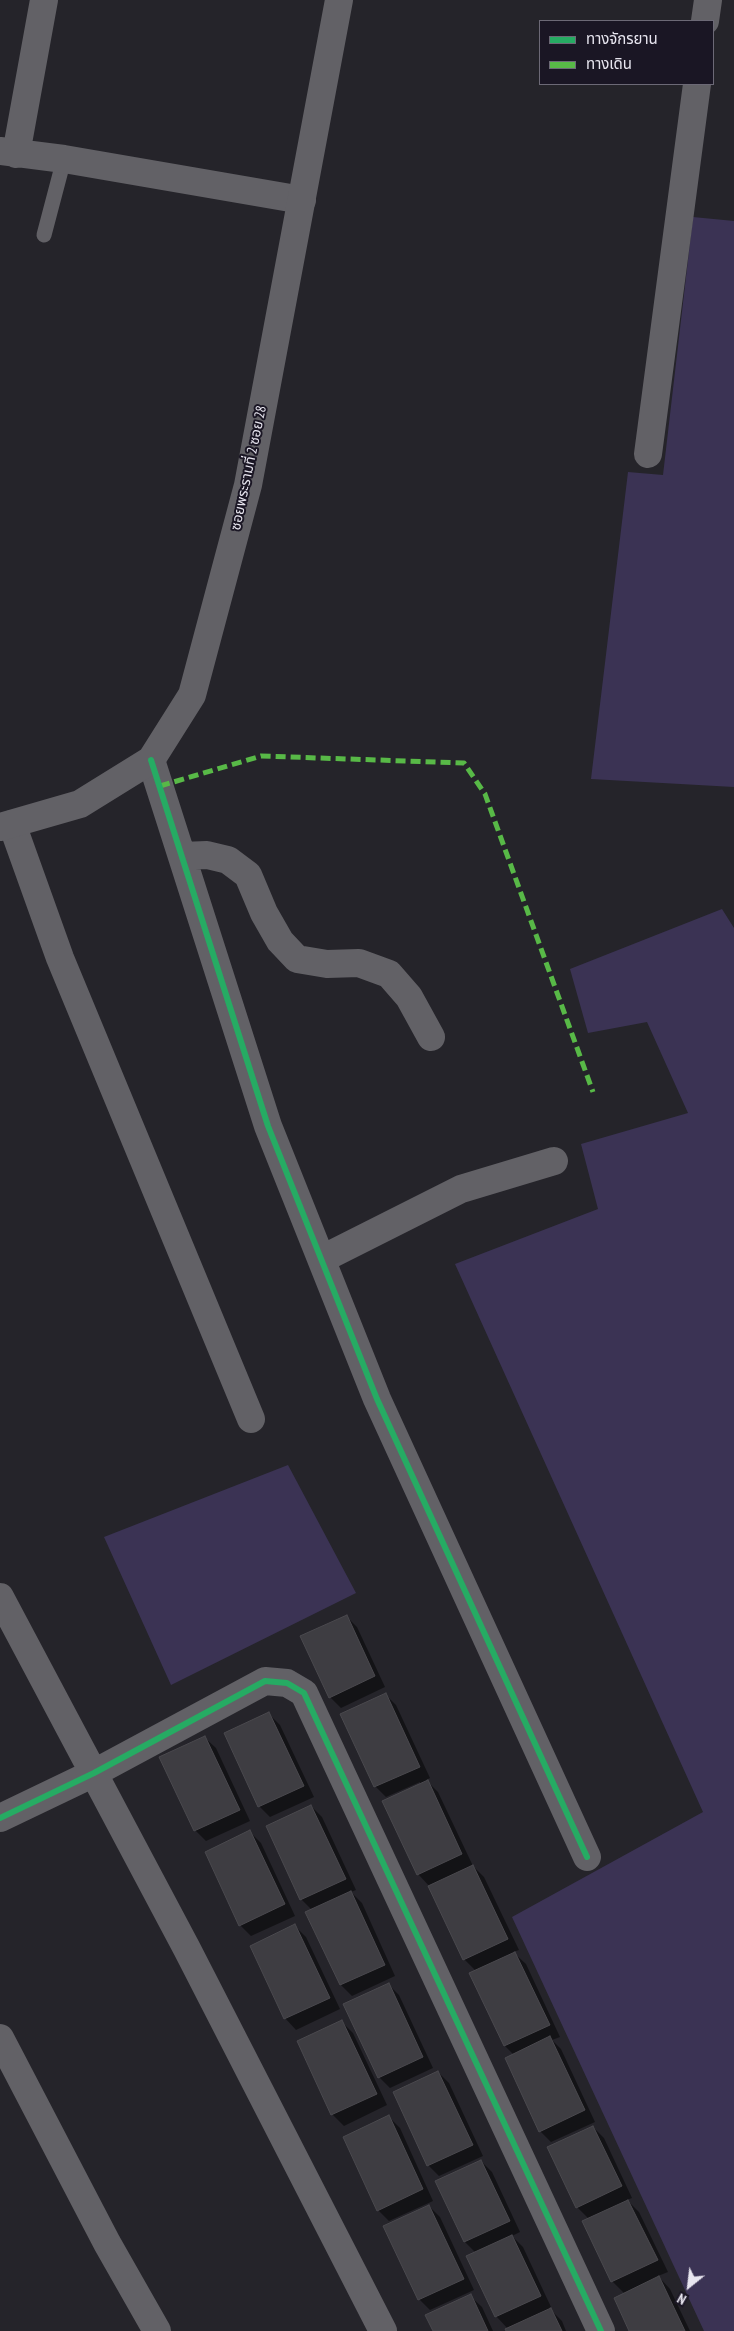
<!DOCTYPE html>
<meta charset="utf-8">
<style>
body{margin:0}
#map{position:relative;width:734px;height:2331px;overflow:hidden;background:#25242a;font-family:"PT Sans Narrow","Noto Sans Thai",sans-serif}
canvas{display:block}
.legend{position:absolute;left:539px;top:20px;width:175px;height:65px;box-sizing:border-box;background:#1a1624;border:1px solid #6c6976;margin:0;padding:6px 9px;list-style:none;font-size:15px;color:#e8e6f0}
.legend li{display:flex;align-items:center;gap:10px;height:25px}
.legend b{width:25px;border:1px solid #6c6976}
.north{position:absolute;left:664px;top:2261px;width:50px;height:50px;-webkit-text-stroke:4px #1a1624;paint-order:stroke;rotate:209deg;font-size:14px;font-weight:700;line-height:20px;text-align:center;color:#e8e6f0}
.north::after{content:'';display:block;margin:auto;width:18px;height:22px;background:#e8e6f0;clip-path:polygon(50% 0,100% 100%,50% 72%,0 100%)}
</style>
<div id="map">
<canvas width="734" height="2331"></canvas>
<ul class="legend">
<li><b style="height:6px;background:#26ab63"></b>ทางจักรยาน</li>
<li><b style="height:6px;background:#58b947"></b>ทางเดิน</li>
</ul>
<div class="north">N</div>
</div>
<script>
const ctx = document.querySelector('canvas').getContext('2d');
ctx.lineJoin = 'round';
function paint(path, color) {
  ctx.fillStyle = color;
  ctx.fill(path, 'evenodd');
}
function poly(rows) {
  const path = new Path2D();
  for (const r of rows) {
    path.moveTo(r[0], r[1]);
    for (let i = 2; i < r.length; i += 2) path.lineTo(r[i], r[i + 1]);
  }
  return path;
}
function stroke(path, color, width, dash) {
  ctx.strokeStyle = color;
  ctx.lineWidth = width;
  ctx.lineCap = dash ? 'butt' : 'round';
  ctx.setLineDash(dash || []);
  ctx.stroke(path);
}
function write(font, color, halo, rows, align = 'center') {
  ctx.font = font + ' "PT Sans Narrow","Noto Sans Thai",sans-serif';
  ctx.lineWidth = 4;
  ctx.setLineDash([]);
  ctx.textBaseline = 'middle';
  ctx.strokeStyle = halo;
  ctx.fillStyle = color;
  for (const [text, x, y, turn = 0] of rows) {
    ctx.save();
    ctx.translate(x, y);
    ctx.rotate((+turn || 0) * Math.PI / 180);
    ctx.textAlign = isNaN(turn) ? turn : align;
    if (halo) ctx.strokeText(text, 0, 0);
    ctx.fillText(text, 0, 0);
    ctx.restore();
  }
}
paint(poly([
 [693,217,734,221,734,787,591,779,628,472,663,475],
 [722,909,734,928,734,2331,704,2331,512,1917,703,1812,455,1264,598,1209,581,1144,688,1113,647,1022,588,1033,570,969],
 [288,1465,356,1593,171,1685,104,1537]
]), '#3b3354');
paint(poly([
 [346,1616,357,1627,385,1687,341,1708,330,1697],
 [385,1694,396,1705,430,1778,426,1780,438,1792,473,1866,484,1877,519,1950,513,1952,526,1964,560,2037,552,2040,561,2049,595,2122,551,2142,540,2131,514,2055,505,2046,471,1973,476,1971,464,1959,430,1887,418,1874,420,1782,386,1797,375,1786,341,1714],
 [269,1714,280,1725,314,1797,270,1817,259,1806],
 [204,1737,216,1748,250,1821,206,1841,195,1830],
 [311,1806,322,1817,356,1890,351,1892,362,1903,395,1976,352,1996,341,1985,312,1910,301,1899],
 [250,1832,261,1843,295,1916,251,1936,240,1925],
 [295,1926,306,1937,340,2009,296,2030,285,2018,251,1946],
 [388,1984,399,1995,433,2068,390,2088,379,2077],
 [342,2022,353,2033,387,2105,344,2126,333,2115,299,2042],
 [438,2072,449,2083,483,2156,439,2176,428,2165],
 [389,2117,400,2128,433,2201,389,2221,378,2210],
 [593,2127,604,2138,632,2198,627,2200,639,2212,668,2272,658,2276,670,2289,690,2331,631,2331,625,2294,612,2281,584,2221,589,2219,577,2207],
 [481,2161,492,2172,520,2232,512,2236,523,2247,551,2307,549,2308,562,2321,566,2331,507,2331,508,2329,496,2316,476,2253,465,2242,437,2182],
 [429,2206,440,2217,474,2290,430,2310,419,2299],
 [470,2296,482,2307,493,2331,434,2331]
]), '#0007');
const building = poly([
 [347,1615,375,1676,329,1698,300,1636,347,1615],
 [386,1693,420,1767,374,1787,340,1714,386,1693],
 [269,1712,304,1786,258,1807,224,1733,269,1712],
 [205,1736,240,1810,194,1831,159,1757,205,1736],
 [428,1780,462,1854,417,1875,382,1801,428,1780],
 [311,1805,346,1879,300,1900,266,1826,311,1805],
 [250,1830,285,1904,239,1926,205,1852,250,1830],
 [473,1865,508,1939,463,1960,428,1886,473,1865],
 [351,1891,385,1965,340,1985,305,1912,351,1891],
 [295,1924,330,1998,284,2019,250,1946,295,1924],
 [515,1952,550,2025,504,2046,469,1973,515,1952],
 [389,1983,423,2057,378,2078,343,2004,389,1983],
 [342,2020,377,2094,331,2115,297,2041,342,2020],
 [550,2036,585,2110,539,2132,505,2058,550,2036],
 [438,2071,473,2145,427,2166,393,2092,438,2071],
 [389,2115,423,2189,377,2211,343,2137,389,2115],
 [593,2126,622,2186,576,2208,547,2147,593,2126],
 [481,2160,510,2221,464,2242,435,2181,481,2160],
 [628,2200,658,2260,611,2282,582,2221,628,2200],
 [429,2205,464,2279,418,2300,383,2226,429,2205],
 [512,2235,541,2296,495,2317,466,2256,512,2235],
 [659,2276,685,2331,629,2331,614,2298,659,2276],
 [471,2294,488,2331,433,2331,425,2315,471,2294],
 [551,2308,562,2331,506,2331,505,2329,551,2308]
]);
paint(building, '#3e3d42');
stroke(building, '#4a494e', 1);
stroke(poly([
 [44,235,64,159]
]), '#626166', 15);
stroke(poly([
 [705,21,708,0],
 [0,151,64,159,302,200],
 [16,154,44,0],
 [648,454,697,84],
 [151,760,268,1126,377,1399,587,1857],
 [12,824,60,958,251,1419],
 [182,856,207,855,228,860,248,875,264,913,280,941,297,959,327,964,359,963,389,974,409,997,431,1037],
 [322,1259,461,1189,554,1161],
 [0,1597,187,1949,383,2331],
 [0,1818,94,1773,265,1681,287,1683,304,1693,601,2331],
 [0,2038,107,2243,157,2331]
]), '#626166', 28);
stroke(poly([
 [0,827,80,804,151,760,192,695,248,485,339,0]
]), '#626166', 28);
stroke(poly([
 [160,786,261,756,464,763,485,794,593,1092]
]), '#58b947', 5, [10, 5]);
stroke(poly([
 [151,760,268,1126,377,1399,587,1857],
 [0,1818,94,1773,265,1681,287,1683,304,1693,601,2331]
]), '#26ab63', 6);
write('14px', '#e8e6f0', '#1a1624', [
 ["ซอยพระรามที่ 2 ซอย 28",249,468,-78]
]);
</script>
